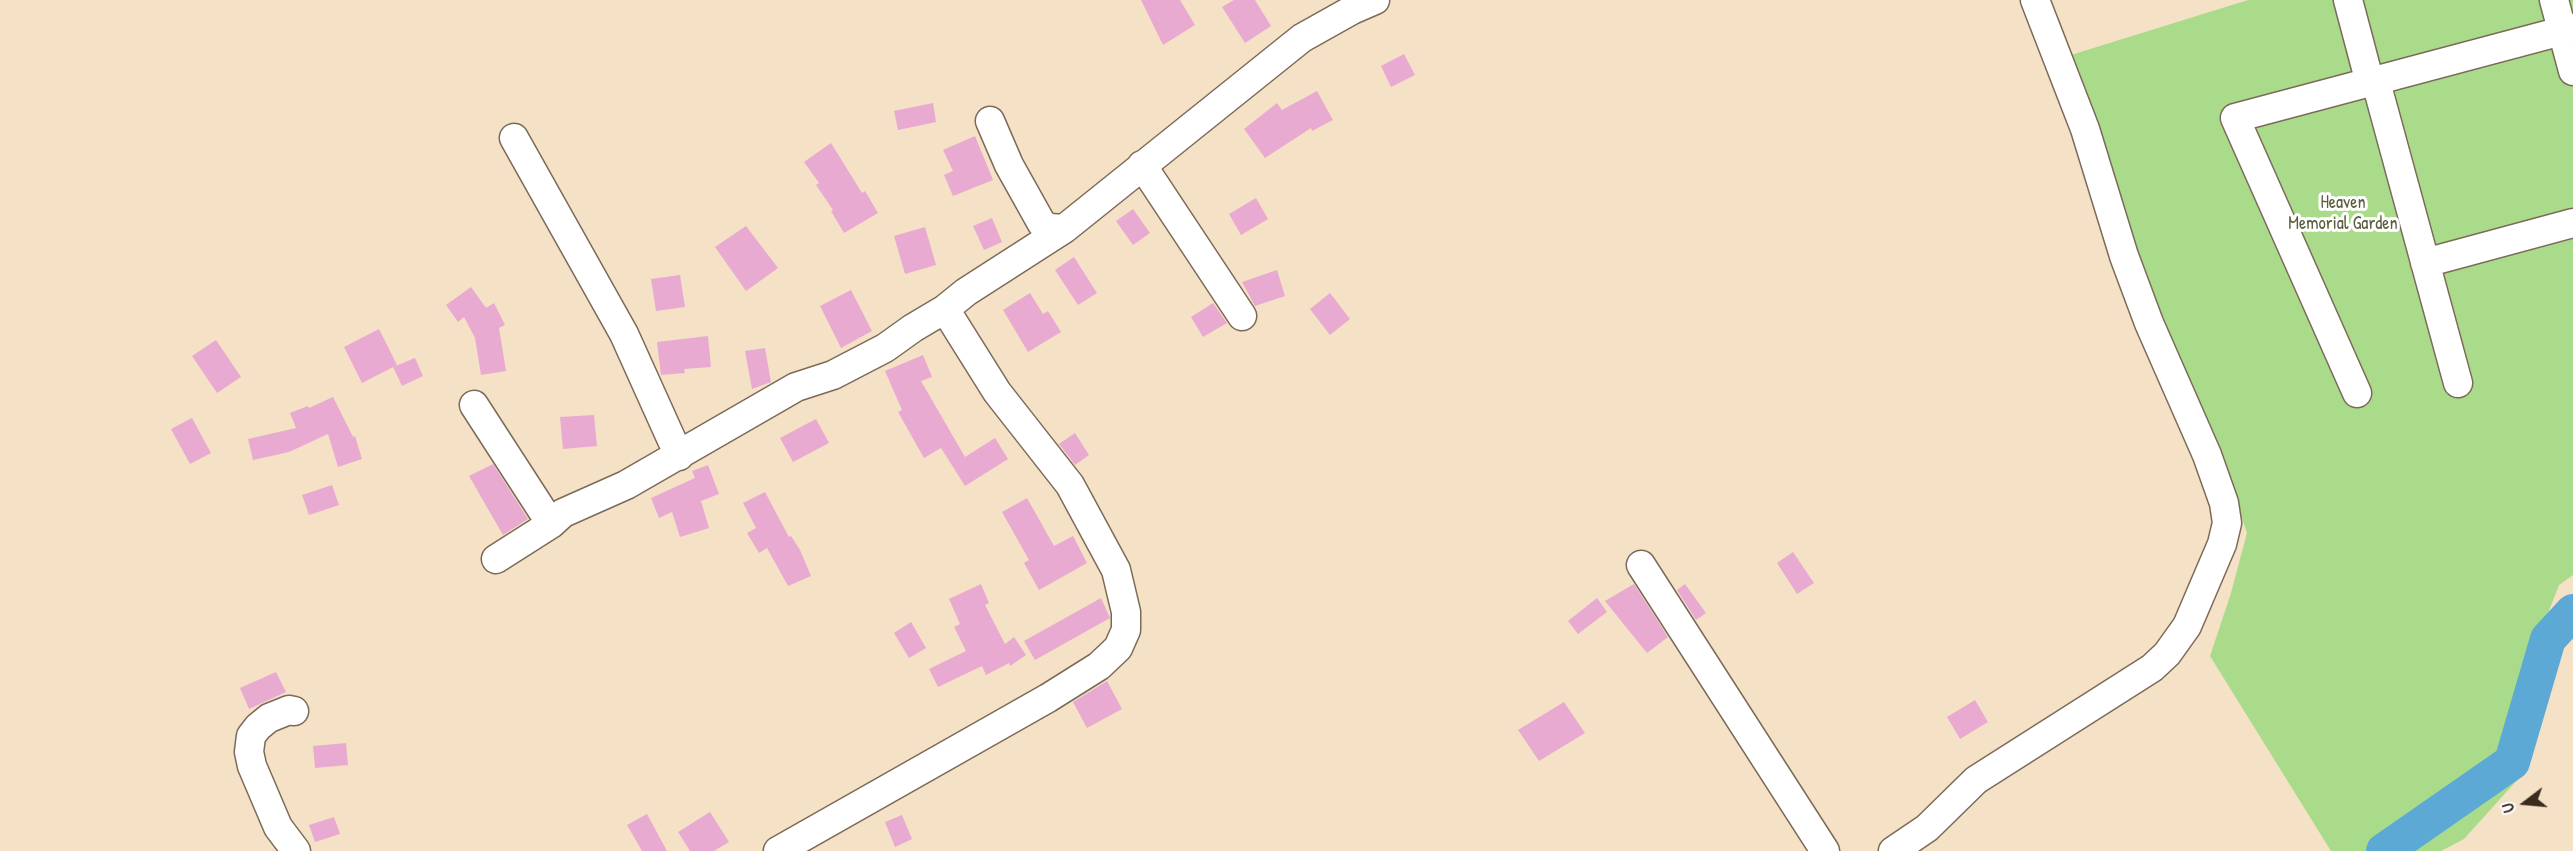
<!DOCTYPE html>
<style>
body{margin:0}
#map{position:relative;width:2573px;height:851px;overflow:hidden;background:#f4e1c6;font-family:"Patrick Hand",sans-serif}
canvas{display:block}
.north{position:absolute;left:2495px;top:773px;width:60px;height:60px;-webkit-text-stroke:4px #fff;paint-order:stroke;rotate:254deg;font-size:16px;font-weight:700;line-height:24px;text-align:center;color:#3b2a1e}
.north::after{content:'';display:block;margin:auto;width:21px;height:27px;background:#3b2a1e;clip-path:polygon(50% 0,100% 100%,50% 72%,0 100%)}
</style>
<div id="map">
<canvas width="2573" height="851"></canvas>
<div class="north">U</div>
</div>
<script>
const ctx = document.querySelector('canvas').getContext('2d');
ctx.lineJoin = 'round';
function paint(path, color) {
  ctx.fillStyle = color;
  ctx.fill(path, 'evenodd');
}
function poly(rows) {
  const path = new Path2D();
  for (const r of rows) {
    path.moveTo(r[0], r[1]);
    for (let i = 2; i < r.length; i += 2) path.lineTo(r[i], r[i + 1]);
  }
  return path;
}
function stroke(path, color, width, dash) {
  ctx.strokeStyle = color;
  ctx.lineWidth = width;
  ctx.lineCap = dash ? 'butt' : 'round';
  ctx.setLineDash(dash || []);
  ctx.stroke(path);
}
function write(font, color, halo, rows, align = 'center') {
  ctx.font = font + ' "Patrick Hand",sans-serif';
  ctx.lineWidth = 6;
  ctx.setLineDash([]);
  ctx.textBaseline = 'middle';
  ctx.strokeStyle = halo;
  ctx.fillStyle = color;
  for (const [text, x, y, turn = 0] of rows) {
    ctx.save();
    ctx.translate(x, y);
    ctx.rotate((+turn || 0) * Math.PI / 180);
    ctx.textAlign = isNaN(turn) ? turn : align;
    if (halo) ctx.strokeText(text, 0, 0);
    ctx.fillText(text, 0, 0);
    ctx.restore();
  }
}
paint(poly([
 [2248,0,2573,0,2573,575,2559,585,2537,642,2519,778,2464,839,2441,851,2331,851,2210,656,2231,593,2247,533,2239,509,2118,232,2071,55]
]), '#a9db8a');
stroke(poly([
 [2384,851,2512,762,2548,639,2573,612]
]), '#5da9d6', 36);
paint(poly([
 [1141,0,1180,0,1195,25,1163,45],
 [1234,0,1255,0,1271,26,1245,43,1222,7],
 [1404,54,1415,75,1391,87,1381,66],
 [1317,91,1333,120,1312,131,1311,128,1265,158,1244,129,1277,103,1282,110],
 [933,103,936,122,898,130,894,111],
 [975,136,993,180,953,196,944,175,953,171,943,150],
 [831,143,862,193,865,191,878,213,844,233,831,211,833,210,816,185,819,183,804,162],
 [1256,198,1268,219,1241,235,1229,214],
 [1133,209,1150,233,1133,245,1116,221],
 [992,218,1002,242,984,250,973,226],
 [746,226,778,268,746,291,715,247],
 [925,227,936,265,905,274,894,236],
 [1074,257,1097,293,1078,305,1055,270],
 [1277,270,1285,296,1255,306,1242,282],
 [680,275,685,307,656,311,651,279],
 [471,287,486,308,494,303,505,325,499,328,506,371,481,375,475,338,464,317,458,322,446,305],
 [851,290,872,331,841,348,820,306],
 [1030,293,1043,314,1048,311,1061,332,1028,352,1003,310],
 [1330,293,1350,319,1330,335,1310,309],
 [1213,303,1227,323,1203,337,1191,317],
 [379,329,397,365,362,383,344,347],
 [708,336,711,367,684,369,685,373,661,375,657,342],
 [216,340,241,377,217,393,192,356],
 [765,348,771,382,752,389,745,351],
 [923,355,932,377,921,381,965,457,995,438,1008,459,965,486,941,448,924,458,898,412,902,410,885,371],
 [415,358,423,376,402,386,393,367],
 [333,397,353,437,355,436,362,459,338,467,328,434,289,452,253,460,248,439,296,428,290,413,308,406,309,408],
 [594,415,597,446,563,449,560,417],
 [192,418,211,453,190,464,171,429],
 [816,419,829,443,793,462,780,438],
 [1075,433,1089,455,1075,465,1059,444],
 [493,464,528,519,503,535,469,476],
 [708,465,719,494,701,501,709,528,680,537,672,512,659,518,651,498,695,478,692,471],
 [332,485,339,505,309,515,302,495],
 [765,492,789,537,791,536,800,550,811,576,788,586,767,548,759,553,747,533,756,528,743,503],
 [1027,498,1054,546,1073,536,1087,563,1039,590,1024,563,1029,560,1002,512],
 [1793,552,1814,583,1797,594,1777,563],
 [981,584,989,603,985,605,1005,644,1014,637,1026,655,1010,666,1009,663,986,675,982,666,938,687,929,669,966,651,954,627,960,624,949,599],
 [1634,584,1668,637,1647,653,1605,601],
 [1685,584,1706,613,1696,620,1677,590],
 [1101,598,1110,618,1035,660,1024,641],
 [1597,598,1607,612,1578,634,1568,621],
 [911,622,926,648,909,658,894,633],
 [276,672,286,692,249,709,240,688],
 [1107,681,1122,709,1087,728,1073,702],
 [1975,700,1988,722,1960,739,1947,717],
 [1564,702,1585,733,1539,761,1518,730],
 [346,743,348,765,315,768,313,746],
 [710,812,729,842,714,851,690,851,678,832],
 [647,814,667,851,642,851,627,825],
 [902,815,912,839,895,847,885,822],
 [334,817,340,834,315,842,309,825]
]), '#e9aad1');
const minor = poly([
 [2348,0,2370,83],
 [2554,0,2573,71],
 [2376,82,2458,383],
 [990,121,1009,165,1042,224,1050,228,1064,229,1302,38,1352,10,1375,0],
 [514,138,624,334,679,456],
 [1142,165,1242,316],
 [2425,263,2573,223],
 [945,309,966,292,1064,229],
 [2357,393,2235,118,2573,28],
 [474,405,551,524,563,513,626,485,796,387,833,375,885,348,913,328,945,309,997,392,1070,485,1116,570,1126,612,1126,630,1118,648,1099,666,1048,698,778,851],
 [496,559,551,524],
 [1641,565,1825,851],
 [294,711,289,710,269,718,258,727,251,736,249,752,252,766,278,827,296,851],
 [1893,851,1927,828,1976,780,2152,668,2167,654,2187,626,2222,544,2227,523,2224,503,2207,455,2149,323,2124,256,2085,129,2035,0]
]);
stroke(minor, '#7c6a59', 31);
stroke(minor, '#fff', 28);
write('18px', '#5c5f3e', '#fff', [
 ["Heaven",2343,203],
 ["Memorial Garden",2343,224]
]);
</script>
